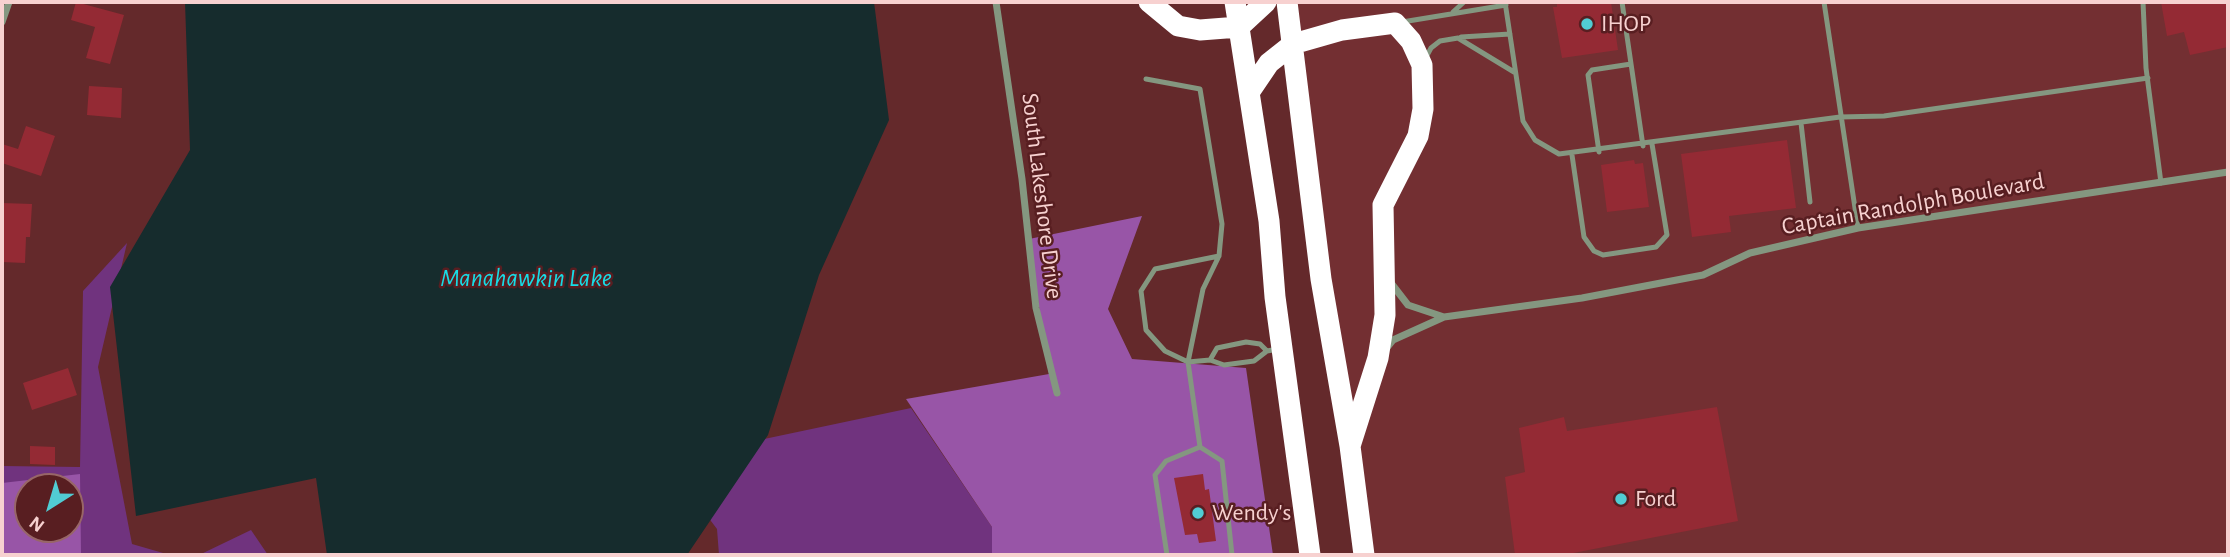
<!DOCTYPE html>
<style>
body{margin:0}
#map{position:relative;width:2230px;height:557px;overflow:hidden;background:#64292b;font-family:"Alegreya Sans",sans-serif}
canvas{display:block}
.frame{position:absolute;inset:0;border:4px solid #f7d1d0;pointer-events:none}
.north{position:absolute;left:14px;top:473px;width:70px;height:70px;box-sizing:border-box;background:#581e21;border:2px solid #986667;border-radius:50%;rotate:217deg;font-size:19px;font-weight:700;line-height:28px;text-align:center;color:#f7d1d0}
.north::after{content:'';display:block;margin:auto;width:24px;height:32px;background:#51ccd3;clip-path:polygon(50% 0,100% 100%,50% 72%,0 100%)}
</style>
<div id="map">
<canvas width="2230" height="557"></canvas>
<div class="frame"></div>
<div class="north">N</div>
</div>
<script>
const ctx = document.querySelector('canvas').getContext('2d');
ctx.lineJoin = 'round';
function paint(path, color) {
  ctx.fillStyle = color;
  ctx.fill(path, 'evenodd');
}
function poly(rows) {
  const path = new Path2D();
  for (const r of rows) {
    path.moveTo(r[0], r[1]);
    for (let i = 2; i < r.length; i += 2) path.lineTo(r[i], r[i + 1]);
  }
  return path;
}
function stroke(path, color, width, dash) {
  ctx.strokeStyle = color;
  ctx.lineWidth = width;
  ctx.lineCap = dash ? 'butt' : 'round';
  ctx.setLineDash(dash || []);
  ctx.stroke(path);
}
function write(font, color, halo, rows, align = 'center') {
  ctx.font = font + ' "Alegreya Sans",sans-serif';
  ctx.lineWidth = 5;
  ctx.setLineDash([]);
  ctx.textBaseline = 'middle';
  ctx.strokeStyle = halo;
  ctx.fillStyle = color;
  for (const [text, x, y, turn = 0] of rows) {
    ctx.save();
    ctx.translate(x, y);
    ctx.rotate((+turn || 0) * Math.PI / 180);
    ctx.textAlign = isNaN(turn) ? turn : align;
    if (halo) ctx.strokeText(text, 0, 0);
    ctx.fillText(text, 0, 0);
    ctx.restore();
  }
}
paint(poly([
 [1283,2,2228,2,2228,555,1362,555]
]), '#732f32');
paint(poly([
 [127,243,98,367,132,544,170,555,2,555,2,466,80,467,83,291],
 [28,487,70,487,70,529,28,529],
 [911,408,992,527,992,555,719,555,717,529,708,517,750,442],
 [251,530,268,555,199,555]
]), '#70337e');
paint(poly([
 [1142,216,1108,309,1132,359,1246,368,1273,555,992,555,992,527,906,399,1049,374,1029,239],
 [80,474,81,555,2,555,2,483],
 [28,487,70,487,70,529,28,529]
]), '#9855a7');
paint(poly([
 [185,2,874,2,889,120,819,275,768,435,687,555,327,555,316,478,136,516,110,287,190,150]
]), '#162c2d');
paint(poly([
 [76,2,124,15,110,64,86,58,95,27,71,20],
 [1557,2,1611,2,1618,50,1562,58,1553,7,1557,7],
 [2161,2,2228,2,2228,47,2190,55,2184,32,2167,36],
 [89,86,122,88,121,118,87,115],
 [26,126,55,136,41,176,2,163,2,144,18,149],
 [1787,140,1796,208,1729,216,1731,232,1692,237,1681,154],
 [1634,160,1635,164,1643,163,1649,207,1607,212,1601,165],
 [2,203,32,204,30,237,26,237,25,263,2,262],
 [68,368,77,395,32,410,23,383],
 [1717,407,1738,521,1563,555,1515,555,1505,477,1525,472,1519,428,1564,417,1567,431],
 [30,446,55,447,55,465,30,464],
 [1203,474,1205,490,1209,489,1216,541,1199,543,1197,534,1185,535,1174,478]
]), '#942a34');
stroke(poly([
 [1505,2,1523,121,1535,140,1559,154,1840,117,1884,116,2148,78],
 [1622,2,1643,146],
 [1824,2,1858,228],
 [2143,2,2146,68,2161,183],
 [1453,12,1464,2],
 [1402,22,1506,5],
 [1461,37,1510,34],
 [1425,59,1431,48,1440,41,1458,38,1514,72],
 [1146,79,1200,89,1222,224,1219,256],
 [1801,123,1810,202],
 [1599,152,1588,75,1592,70,1631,64],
 [1572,155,1584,237,1594,251,1603,255,1656,247,1667,235,1652,144],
 [1219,256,1203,289,1188,362,1165,351,1146,330,1141,291,1155,269,1219,256],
 [1210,360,1217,348,1246,342,1260,344,1267,351],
 [1167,555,1155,475,1166,461,1200,447],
 [1232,555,1222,461,1200,447,1188,362,1210,360,1224,365,1254,361,1267,351,1278,349]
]), '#849780', 5);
stroke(poly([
 [996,2,1022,179,1036,308,1057,393],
 [2,22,9,2],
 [1391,283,1408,305,1444,317],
 [1385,350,1393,340,1444,317,1582,298,1703,275,1750,253,1858,228,2228,172]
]), '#849780', 7);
stroke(poly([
 [1149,2,1178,26,1200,30,1239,27,1266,2],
 [1235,2,1269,221,1275,297,1310,555],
 [1287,2,1321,279,1350,446,1364,555],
 [1250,91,1269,63,1293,44,1342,30,1395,23,1411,41,1422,65,1423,109,1418,136,1383,205,1385,315,1378,358,1350,446]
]), '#fff', 21);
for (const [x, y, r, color] of [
 [1587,24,7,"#51ccd3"],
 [1621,499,7,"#51ccd3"],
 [1198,513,7,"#51ccd3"]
]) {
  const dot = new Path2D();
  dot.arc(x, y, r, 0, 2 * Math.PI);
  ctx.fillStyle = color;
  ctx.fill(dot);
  stroke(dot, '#581e21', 2.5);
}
write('24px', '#f7d1d0', '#581e21', [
 ["IHOP",1601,24],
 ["Ford",1635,499],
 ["Wendy's",1212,513]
], 'left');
write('24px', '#f7d1d0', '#581e21', [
 ["South Lakeshore Drive",1042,196,83],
 ["Captain Randolph Boulevard",1913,204,-10]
]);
write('italic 26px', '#17dde6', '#581e21', [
 ["Manahawkin Lake",526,278]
]);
</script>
